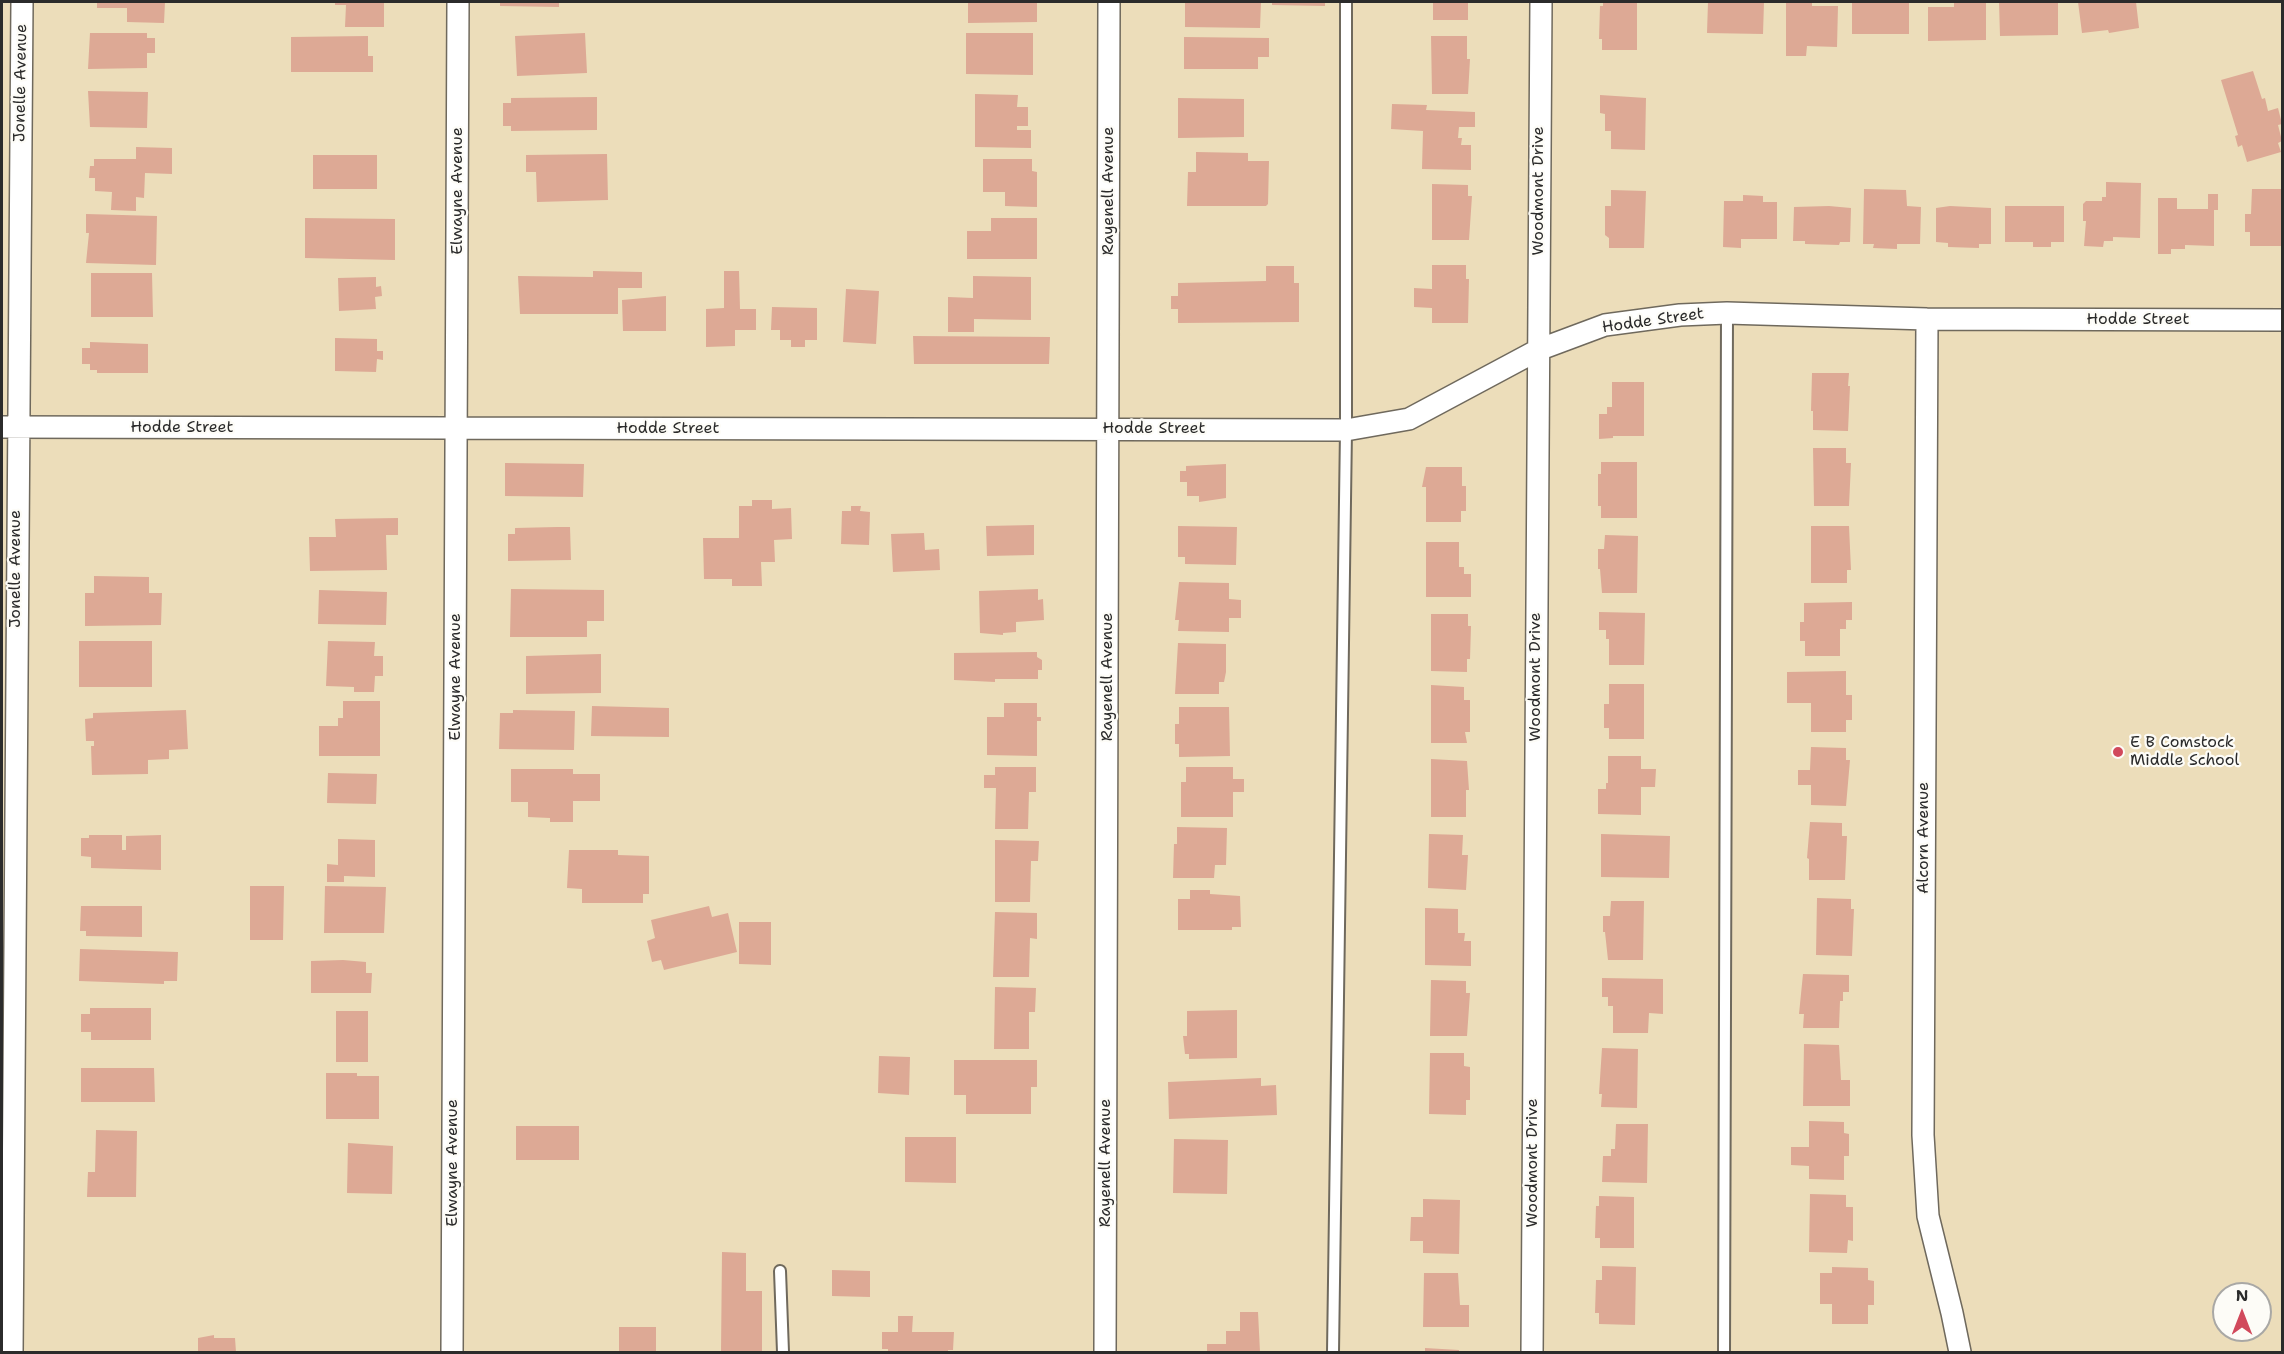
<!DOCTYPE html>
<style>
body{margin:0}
#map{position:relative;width:2284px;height:1354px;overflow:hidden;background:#ecddba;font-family:"Shantell Sans",sans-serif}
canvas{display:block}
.frame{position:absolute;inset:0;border:3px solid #2b2b2b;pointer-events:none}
.north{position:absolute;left:2212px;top:1282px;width:60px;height:60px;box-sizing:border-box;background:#fdfcf7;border:2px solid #a9a8a5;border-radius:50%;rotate:0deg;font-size:16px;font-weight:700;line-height:24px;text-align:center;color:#2b2b2b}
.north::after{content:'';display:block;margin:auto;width:21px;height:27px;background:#d1495b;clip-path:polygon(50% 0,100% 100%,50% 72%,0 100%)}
</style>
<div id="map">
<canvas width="2284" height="1354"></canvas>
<div class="frame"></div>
<div class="north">N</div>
</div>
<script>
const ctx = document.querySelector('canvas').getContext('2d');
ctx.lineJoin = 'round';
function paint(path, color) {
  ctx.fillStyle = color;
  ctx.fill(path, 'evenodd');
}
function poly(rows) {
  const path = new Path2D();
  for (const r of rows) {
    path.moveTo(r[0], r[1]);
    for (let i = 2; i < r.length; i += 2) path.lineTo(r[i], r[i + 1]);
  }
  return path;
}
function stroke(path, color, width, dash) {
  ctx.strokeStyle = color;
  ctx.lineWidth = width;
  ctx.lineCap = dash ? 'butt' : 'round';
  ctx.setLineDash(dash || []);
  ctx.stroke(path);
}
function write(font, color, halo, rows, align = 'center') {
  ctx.font = font + ' "Shantell Sans",sans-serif';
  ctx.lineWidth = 4.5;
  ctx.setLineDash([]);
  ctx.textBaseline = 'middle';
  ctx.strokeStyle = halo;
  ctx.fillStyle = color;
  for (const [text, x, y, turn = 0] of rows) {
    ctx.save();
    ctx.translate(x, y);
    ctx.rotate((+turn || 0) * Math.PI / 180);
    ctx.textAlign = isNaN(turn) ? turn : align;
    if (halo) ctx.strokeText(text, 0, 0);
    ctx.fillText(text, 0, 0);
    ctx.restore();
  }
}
paint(poly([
 [97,2,165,2,164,23,127,22,127,8,97,8],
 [335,2,384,2,384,27,345,27,346,5,335,5],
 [500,2,559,2,559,7,500,6],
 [968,2,1037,2,1037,22,968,23],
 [1185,2,1261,2,1260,28,1185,27],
 [1272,2,1325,2,1325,6,1272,5],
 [1433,2,1468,2,1468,20,1433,20],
 [1603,2,1637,2,1637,50,1602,50,1602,39,1599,39,1600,6,1603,6],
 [1708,2,1764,2,1763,34,1707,33],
 [1786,2,1812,2,1812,6,1838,6,1837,47,1807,46,1806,56,1786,56],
 [1852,2,1909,2,1909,34,1852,34],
 [1954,2,1986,2,1986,40,1928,41,1928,7,1954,7],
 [1999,2,2058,2,2058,35,2000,36],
 [2078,2,2136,2,2139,28,2109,33,2108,30,2082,33],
 [90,33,147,33,147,38,155,38,155,53,147,53,147,68,88,69],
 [585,33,587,73,517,76,515,36],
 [966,33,1033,33,1033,75,966,74],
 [368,36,368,56,373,56,373,72,291,72,291,37],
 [1431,36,1467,36,1467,59,1470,59,1468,94,1432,94],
 [1184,37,1269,38,1269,57,1258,57,1258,69,1184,69],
 [2253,71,2262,99,2265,98,2268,111,2278,108,2282,124,2278,125,2282,141,2278,143,2281,152,2247,162,2242,145,2238,147,2235,136,2238,135,2221,80],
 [88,91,148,92,147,128,90,127],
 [975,94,1018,95,1017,107,1028,107,1028,126,1017,126,1017,130,1031,130,1031,148,975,147],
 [1600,95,1646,98,1645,150,1611,149,1611,131,1605,131,1605,114,1600,113],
 [597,97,597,130,511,131,511,126,503,126,503,103,511,103,511,98],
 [1178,98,1244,99,1244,137,1178,138],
 [1392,104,1427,105,1426,110,1475,112,1475,127,1459,127,1458,138,1462,138,1461,145,1471,145,1471,170,1422,169,1423,131,1391,129],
 [136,147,172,148,172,174,145,173,144,198,136,197,136,211,111,210,112,192,95,191,95,178,89,178,90,166,94,166,94,159,136,159],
 [1196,152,1248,153,1248,161,1269,161,1268,204,1266,206,1187,206,1188,172,1196,172],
 [607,154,608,200,537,202,536,172,526,172,526,155],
 [313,155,377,155,377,189,313,189],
 [983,159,1032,159,1032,171,1037,172,1037,207,1005,206,1005,192,983,192],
 [2106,182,2141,183,2140,238,2113,237,2113,241,2104,241,2103,247,2084,246,2086,221,2083,221,2083,204,2086,201,2102,201,2102,197,2106,197],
 [1432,184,1468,185,1468,196,1472,196,1469,240,1432,240],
 [1864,189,1906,190,1907,206,1921,207,1920,244,1897,244,1897,249,1873,248,1874,244,1863,244],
 [2252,189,2282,189,2282,246,2250,246,2250,232,2245,232,2245,214,2251,214],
 [1611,190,1646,191,1644,248,1609,248,1609,238,1605,235,1605,206,1611,206],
 [2208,194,2218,194,2218,210,2214,210,2214,246,2185,245,2185,249,2171,249,2171,254,2158,254,2158,198,2177,198,2177,209,2208,209],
 [1743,195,1763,196,1763,202,1777,202,1777,239,1741,239,1741,248,1723,247,1724,201,1743,201],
 [1829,206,1851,208,1850,242,1840,242,1839,245,1805,244,1805,241,1793,241,1794,207],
 [1950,206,1991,208,1991,244,1979,244,1979,248,1948,247,1948,243,1936,242,1936,208],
 [2005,206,2064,206,2064,242,2051,242,2051,247,2033,247,2033,242,2005,242],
 [86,214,157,216,156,265,86,263,89,233,86,233],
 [305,218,395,219,395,260,305,258],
 [991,218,1037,218,1037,259,967,259,967,231,991,231],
 [1432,265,1466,265,1466,279,1469,279,1468,323,1432,323,1432,308,1414,307,1414,288,1432,289],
 [1266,266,1294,266,1294,283,1299,283,1299,322,1178,323,1178,309,1171,309,1171,296,1178,296,1178,283,1266,281],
 [593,271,642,272,642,288,618,288,618,314,520,314,518,276,593,277],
 [724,271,739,271,740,309,756,309,756,330,735,330,735,346,706,347,706,309,724,308],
 [91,273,152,273,153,317,91,317],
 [973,276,1031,277,1031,320,974,319,974,332,948,332,948,297,973,298],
 [376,277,376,287,381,286,382,296,375,297,376,309,339,311,338,278],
 [846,289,879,291,876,344,843,342],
 [666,296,666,331,623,331,622,300],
 [772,307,817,308,817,340,805,340,805,347,791,347,791,340,780,340,780,330,771,330],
 [913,336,1050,337,1049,364,914,364],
 [335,338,377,339,377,351,383,351,383,360,377,359,376,372,335,371],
 [90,342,148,344,148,373,97,373,97,370,90,370,90,364,82,364,82,348,90,348],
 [1812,373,1849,373,1848,386,1850,386,1848,431,1813,430,1813,411,1811,411],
 [1612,382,1644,382,1644,436,1613,436,1613,438,1599,439,1599,414,1607,414,1607,407,1612,407],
 [1813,448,1846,448,1846,463,1851,463,1849,506,1814,506],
 [1601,462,1637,462,1637,518,1601,518,1601,506,1598,506,1598,474,1601,474],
 [505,463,584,464,583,497,505,496],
 [1226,464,1226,498,1199,502,1199,496,1187,496,1187,482,1180,482,1180,471,1186,471,1186,466],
 [1426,467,1462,467,1462,486,1466,486,1466,511,1461,511,1461,522,1426,522,1426,487,1422,487],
 [752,500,772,500,772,509,791,508,792,539,774,540,775,562,761,562,762,586,732,586,732,579,704,579,703,538,739,538,739,506,752,506],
 [851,506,861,506,860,511,870,512,869,545,841,544,842,511,851,511],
 [398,518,398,535,386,535,387,570,310,571,309,537,336,537,335,519],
 [1034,525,1034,555,987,556,986,526],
 [1178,526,1237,527,1236,565,1185,564,1185,557,1178,557],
 [1811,526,1849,526,1851,570,1847,570,1847,583,1811,583],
 [557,527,570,527,571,560,508,561,508,534,515,534,515,528],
 [924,533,925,550,939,549,940,570,893,572,891,534],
 [1605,535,1638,536,1637,593,1602,593,1600,569,1598,569,1598,549,1604,549],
 [1426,542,1459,542,1459,567,1464,567,1464,574,1471,574,1471,597,1426,597],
 [94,576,149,577,149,593,162,593,161,625,85,626,85,593,94,593],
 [1179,582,1229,583,1229,599,1241,600,1241,618,1229,618,1229,632,1178,631,1179,620,1175,620],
 [511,589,604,590,604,621,587,621,587,637,510,637],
 [1038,589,1038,600,1043,599,1044,620,1016,622,1016,632,1003,633,1003,635,980,633,979,591],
 [319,590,387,592,386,625,318,624],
 [1852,602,1852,620,1846,620,1846,629,1840,629,1840,656,1805,656,1805,641,1800,641,1800,622,1804,622,1804,603],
 [1599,612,1645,613,1644,665,1609,665,1609,639,1606,639,1606,630,1599,630],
 [1431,614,1468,614,1468,626,1471,626,1470,659,1467,659,1467,672,1431,671],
 [79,641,152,641,152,687,79,687],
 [328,641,375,642,374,656,383,656,383,676,375,676,374,692,354,692,354,687,326,686],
 [1178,643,1226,644,1226,672,1224,682,1219,682,1219,694,1175,694],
 [1037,652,1037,657,1042,660,1042,670,1038,670,1038,679,995,679,995,682,954,680,954,653],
 [601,654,601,693,526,694,526,656],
 [1846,671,1846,695,1852,695,1852,720,1846,720,1846,732,1811,732,1811,703,1787,703,1787,672],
 [1609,684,1644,684,1644,739,1609,739,1609,728,1604,728,1604,704,1609,704],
 [1431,685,1464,687,1464,700,1470,700,1470,732,1465,732,1467,743,1431,743],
 [343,701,380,701,380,756,319,756,319,726,338,726,338,718,343,718],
 [1004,703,1037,703,1037,717,1041,717,1041,721,1037,721,1037,756,987,755,987,717,1004,717],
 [592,706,669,708,669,737,591,736],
 [1179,707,1229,707,1230,756,1179,757,1179,744,1175,744,1175,724,1179,724],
 [186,710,188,749,169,750,169,759,148,760,148,774,92,775,91,746,94,746,94,741,86,741,85,719,93,718,93,713],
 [513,710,575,711,574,750,499,749,500,713,513,713],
 [1811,747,1846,748,1846,760,1850,760,1846,806,1811,805,1811,785,1798,785,1798,770,1810,770],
 [1608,756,1641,756,1641,769,1656,769,1655,787,1641,787,1641,815,1598,814,1598,789,1606,789,1606,783,1608,783],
 [1431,759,1467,761,1469,790,1466,790,1466,817,1431,817],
 [995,767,1036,767,1036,792,1029,792,1028,829,995,829,996,788,984,788,984,775,995,775],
 [1186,767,1233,767,1233,779,1244,779,1244,792,1233,792,1233,817,1181,817,1181,782,1186,782],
 [511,769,573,769,573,774,600,774,600,801,573,801,573,822,550,822,550,818,528,817,528,802,511,802],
 [328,773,377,774,376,804,327,803],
 [1810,822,1842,823,1842,836,1847,836,1845,880,1809,880,1809,859,1807,858],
 [1177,827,1227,828,1226,865,1215,865,1214,878,1173,878,1174,844,1177,844],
 [1429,834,1463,835,1462,855,1468,855,1466,890,1428,888],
 [1601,834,1670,836,1669,878,1601,877],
 [89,835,122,835,122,850,126,850,126,836,161,835,161,870,91,868,91,857,81,856,81,838,89,838],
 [338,839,375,840,375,877,344,876,344,882,327,882,327,864,338,865],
 [995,840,1039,841,1038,861,1031,861,1030,902,995,902],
 [569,850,618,850,618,855,649,856,649,894,643,894,643,903,582,903,582,889,567,888],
 [250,886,284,886,283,940,250,940],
 [325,886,386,887,384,933,324,933],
 [1190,890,1210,890,1210,894,1240,896,1241,927,1232,927,1232,930,1178,930,1178,899,1190,899],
 [1817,898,1851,899,1851,909,1854,909,1852,956,1816,955],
 [1611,901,1644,901,1643,960,1608,960,1605,932,1603,932,1603,916,1610,916],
 [81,906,142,906,142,937,86,936,86,931,80,931],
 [709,906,712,917,728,913,737,952,664,970,661,960,652,962,647,941,655,938,651,920],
 [1425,908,1458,909,1458,933,1465,933,1464,941,1471,941,1471,966,1425,965],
 [995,912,1037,913,1037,939,1030,938,1029,977,993,977],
 [739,922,771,922,771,965,739,964],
 [80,949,178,952,177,981,164,981,164,984,79,981],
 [343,960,366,962,366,973,372,973,371,993,311,993,311,961],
 [1803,974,1849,975,1849,992,1843,992,1843,1001,1840,1001,1839,1028,1803,1028,1804,1014,1799,1014],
 [1602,978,1663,979,1663,1014,1649,1013,1648,1033,1613,1033,1613,1006,1608,1006,1608,997,1602,997],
 [1431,980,1466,981,1466,993,1470,993,1467,1036,1430,1036],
 [995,987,1036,988,1035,1012,1029,1012,1029,1049,994,1049],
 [90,1008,151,1008,151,1040,91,1040,91,1032,81,1032,81,1014,90,1014],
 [1237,1010,1237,1058,1189,1059,1189,1054,1185,1054,1183,1036,1187,1036,1187,1011],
 [336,1011,368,1011,368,1062,336,1062],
 [1804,1044,1839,1045,1841,1080,1850,1080,1850,1106,1803,1106],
 [1602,1048,1638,1049,1637,1108,1601,1107,1602,1094,1599,1094],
 [1430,1053,1464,1053,1464,1066,1470,1067,1470,1100,1466,1100,1466,1115,1429,1114],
 [879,1056,910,1057,909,1095,878,1093],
 [954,1060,1037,1060,1037,1087,1031,1087,1031,1114,966,1114,966,1095,954,1095],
 [81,1068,154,1068,155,1102,81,1102],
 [326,1073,357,1073,357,1076,379,1076,379,1119,326,1119],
 [1261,1078,1261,1086,1276,1085,1277,1115,1169,1119,1168,1082],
 [1809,1121,1844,1122,1844,1133,1849,1134,1849,1156,1844,1156,1844,1180,1809,1179,1809,1166,1791,1165,1791,1147,1809,1147],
 [1616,1124,1648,1124,1647,1183,1602,1182,1603,1156,1611,1156,1611,1149,1615,1149],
 [516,1126,579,1126,579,1160,516,1160],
 [96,1130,137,1131,136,1197,87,1197,88,1172,95,1172],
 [905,1137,956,1137,956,1183,905,1182],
 [1174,1139,1228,1140,1227,1194,1173,1193],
 [348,1143,393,1146,392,1194,347,1193],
 [1810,1194,1846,1195,1846,1207,1853,1207,1853,1241,1848,1240,1847,1253,1809,1252],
 [1599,1196,1634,1197,1634,1248,1600,1248,1600,1238,1595,1238,1596,1206,1599,1206],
 [1423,1199,1460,1200,1459,1254,1423,1253,1423,1241,1410,1241,1411,1217,1423,1217],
 [722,1252,746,1253,746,1291,762,1291,762,1352,721,1352],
 [1602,1266,1636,1267,1635,1325,1599,1324,1599,1313,1595,1313,1596,1280,1602,1280],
 [1832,1267,1868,1268,1868,1280,1874,1281,1874,1305,1868,1305,1868,1324,1832,1324,1832,1304,1820,1304,1820,1273,1832,1273],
 [832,1270,870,1271,870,1297,832,1296],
 [1424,1273,1458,1273,1460,1305,1469,1305,1469,1327,1423,1327],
 [1240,1312,1258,1312,1260,1352,1207,1352,1207,1344,1226,1344,1226,1331,1240,1331],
 [898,1316,913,1316,912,1332,954,1332,953,1350,948,1350,948,1352,888,1352,888,1349,882,1349,882,1332,898,1332],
 [619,1327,656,1327,656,1352,619,1352],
 [214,1335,214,1338,235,1338,236,1352,198,1352,198,1338],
 [1425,1348,1459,1350,1459,1352,1425,1352]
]), '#dda995');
const service = poly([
 [780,1271,783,1352],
 [1333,1352,1346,430,1346,2],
 [1724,1352,1727,313]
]);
const minor = poly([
 [1927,319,1923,1135,1928,1216,1952,1313,1960,1352],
 [2,427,1346,430,1409,419,1538,350,1605,325,1680,315,1727,313,1927,319,2282,320],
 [12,1352,22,2],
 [452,1352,458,2],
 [1105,1352,1109,2],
 [1532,1352,1541,2]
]);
stroke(service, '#6f695d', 14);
stroke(minor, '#6f695d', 24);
stroke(service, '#fff', 10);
stroke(minor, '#fff', 21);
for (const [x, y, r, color] of [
 [2118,752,6,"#d1495b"]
]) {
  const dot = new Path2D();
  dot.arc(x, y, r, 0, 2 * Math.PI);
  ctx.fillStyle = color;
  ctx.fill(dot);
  stroke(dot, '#fdfcf7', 2);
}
write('16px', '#2b2b2b', '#fdfcf7', [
 ["Jonelle Avenue",21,83,-89],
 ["Elwayne Avenue",458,191,-90],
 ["Rayenell Avenue",1109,191,-90],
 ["Woodmont Drive",1539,191,-90],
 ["Hodde Street",2138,320],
 ["Hodde Street",1653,321,-8],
 ["Hodde Street",182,428],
 ["Hodde Street",668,429],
 ["Hodde Street",1154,429],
 ["Jonelle Avenue",16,569,-90],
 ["Elwayne Avenue",456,677,-90],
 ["Rayenell Avenue",1108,677,-90],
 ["Woodmont Drive",1536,677,-90],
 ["Alcorn Avenue",1924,838,-90],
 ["Elwayne Avenue",453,1163,-90],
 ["Rayenell Avenue",1106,1163,-90],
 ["Woodmont Drive",1533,1163,-90]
]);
write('16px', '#2b2b2b', '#fdfcf7', [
 ["E B Comstock",2130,743],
 ["Middle School",2130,761]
], 'left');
</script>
